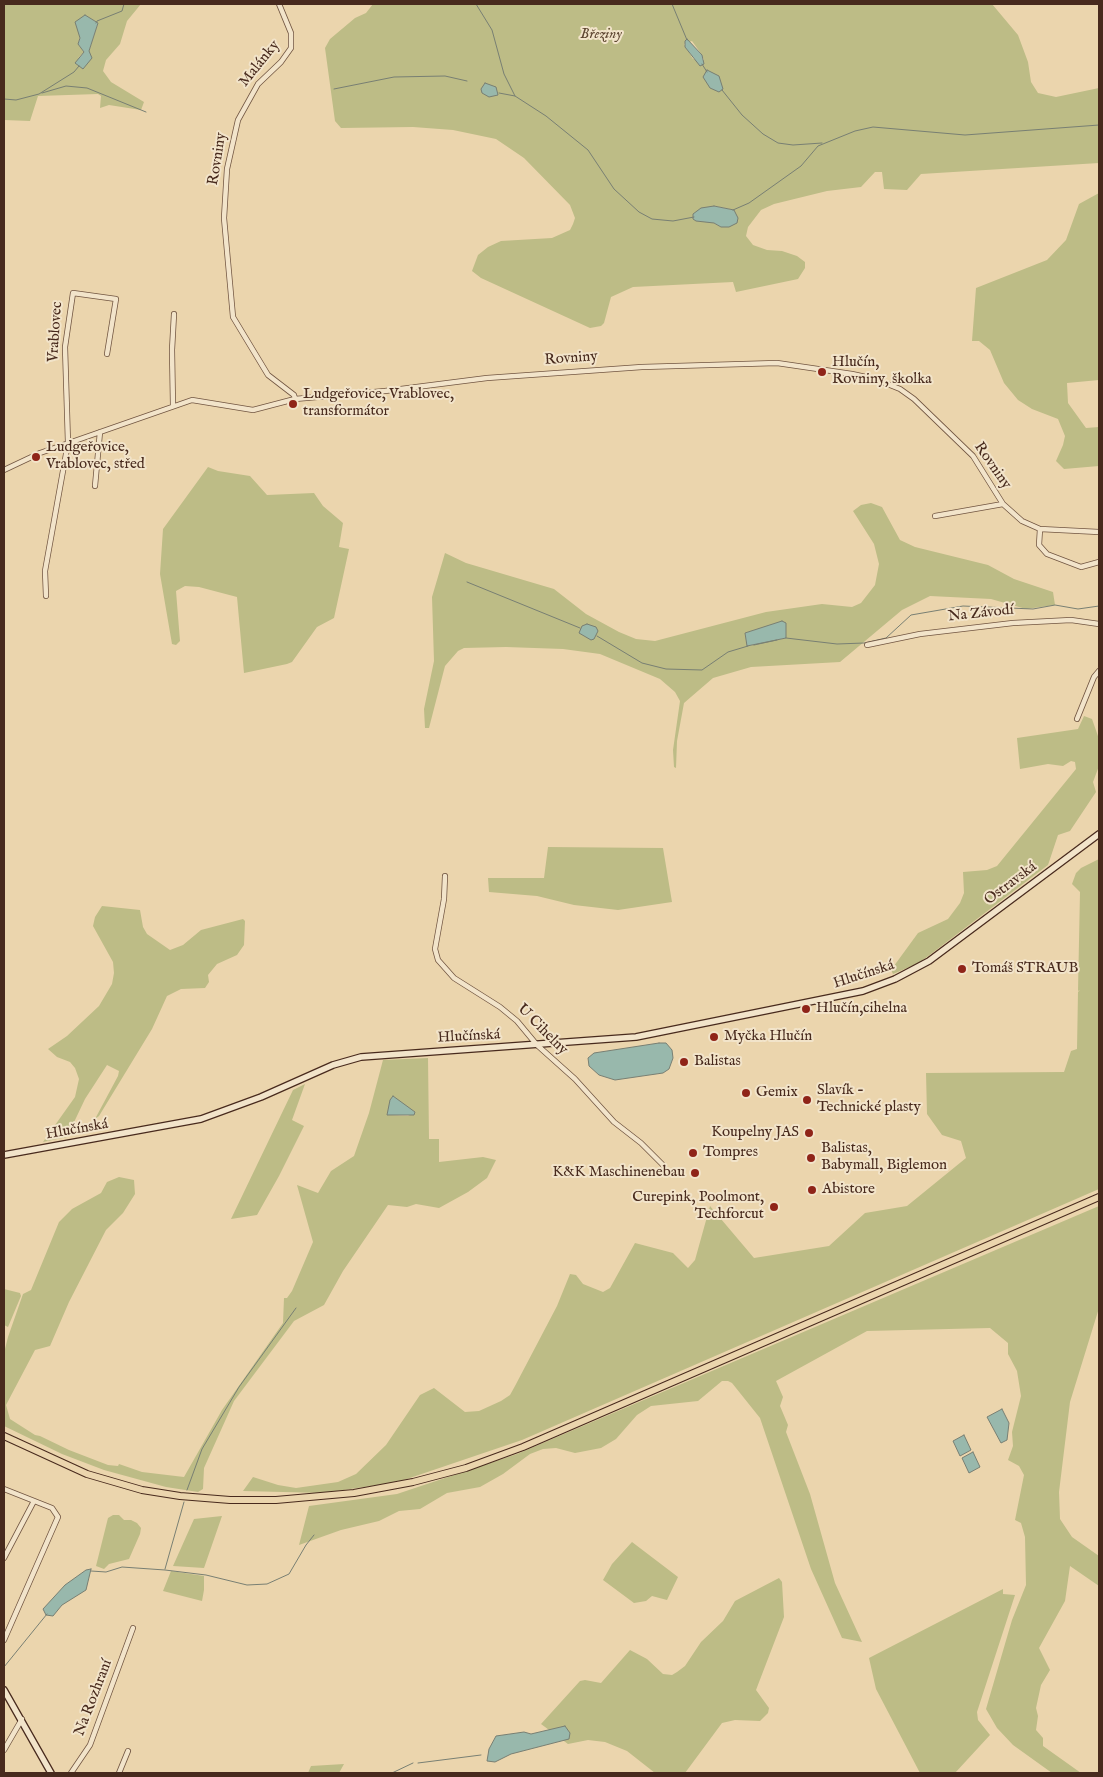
<!DOCTYPE html>
<meta charset="utf-8">
<style>
body{margin:0}
#map{position:relative;width:1103px;height:1777px;overflow:hidden;background:#ebd5ad;font-family:"IM FELL English",serif}
canvas{display:block}
.frame{position:absolute;inset:0;border:5px solid #482a1d;pointer-events:none}
</style>
<div id="map">
<canvas width="1103" height="1777"></canvas>
<div class="frame"></div>
</div>
<script>
const ctx = document.querySelector('canvas').getContext('2d');
ctx.lineJoin = 'round';
function paint(path, color) {
  ctx.fillStyle = color;
  ctx.fill(path, 'evenodd');
}
function poly(rows) {
  const path = new Path2D();
  for (const r of rows) {
    path.moveTo(r[0], r[1]);
    for (let i = 2; i < r.length; i += 2) path.lineTo(r[i], r[i + 1]);
  }
  return path;
}
function stroke(path, color, width, dash) {
  ctx.strokeStyle = color;
  ctx.lineWidth = width;
  ctx.lineCap = dash ? 'butt' : 'round';
  ctx.setLineDash(dash || []);
  ctx.stroke(path);
}
function write(font, color, halo, rows, align = 'center') {
  ctx.font = font + ' "IM FELL English",serif';
  ctx.lineWidth = 4;
  ctx.setLineDash([]);
  ctx.textBaseline = 'middle';
  ctx.strokeStyle = halo;
  ctx.fillStyle = color;
  for (const [text, x, y, turn = 0] of rows) {
    ctx.save();
    ctx.translate(x, y);
    ctx.rotate((+turn || 0) * Math.PI / 180);
    ctx.textAlign = isNaN(turn) ? turn : align;
    if (halo) ctx.strokeText(text, 0, 0);
    ctx.fillText(text, 0, 0);
    ctx.restore();
  }
}
paint(poly([
 [4,4,141,4,127,21,120,44,106,60,103,71,111,82,144,102,141,110,109,105,100,108,101,96,98,94,38,96,30,121,4,120],
 [86,16,98,23,89,51,78,58,84,52,78,44],
 [373,4,992,4,1018,35,1028,62,1031,82,1038,93,1056,97,1099,88,1099,163,921,174,907,190,884,189,882,172,875,172,861,187,827,191,774,204,761,210,748,227,746,236,753,245,767,250,782,251,797,256,805,262,805,268,798,279,736,292,733,282,633,287,611,297,604,323,601,326,590,328,481,278,472,271,478,255,488,247,501,241,552,238,570,230,573,224,575,218,570,205,524,158,496,139,453,130,413,127,341,128,335,121,325,48,330,39,355,18,366,13],
 [692,41,702,55,704,60,693,59,684,44],
 [714,206,734,210,721,227,714,223],
 [1099,193,1099,380,1067,383,1068,403,1086,428,1099,427,1099,466,1064,469,1056,461,1063,445,1065,436,1058,419,1032,409,1018,400,1004,383,990,350,979,341,972,341,976,288,1047,260,1066,240,1079,204],
 [208,467,218,471,250,476,267,495,314,493,323,506,343,523,339,547,349,549,334,618,317,627,292,662,287,664,244,673,237,597,199,587,185,586,176,591,180,641,176,645,172,644,160,574,163,529],
 [871,503,882,507,900,540,915,547,988,565,1014,579,1053,592,1055,605,1026,609,991,599,930,596,902,610,840,662,751,667,713,678,684,703,677,741,676,768,674,767,673,750,680,701,675,692,660,679,600,654,563,649,506,647,464,648,458,651,445,666,429,728,425,728,424,709,434,661,432,597,445,553,466,563,554,589,586,614,619,632,636,639,655,641,766,612,822,604,852,607,861,603,875,585,879,564,874,544,853,511,861,505],
 [782,622,786,638,748,646,745,633],
 [1084,716,1092,719,1099,739,1099,766,1093,782,1096,792,1070,831,1058,835,1048,865,919,963,893,974,891,970,918,933,948,919,960,903,964,893,963,872,987,870,997,866,1076,769,1075,762,1071,761,1063,766,1048,764,1020,769,1017,738,1078,729],
 [548,847,663,848,672,902,618,910,574,905,537,896,489,892,488,878,544,878],
 [1099,859,1099,1189,522,1440,398,1482,323,1493,243,1491,253,1477,278,1485,296,1488,338,1482,356,1474,386,1445,420,1395,434,1388,465,1412,479,1411,501,1401,510,1395,515,1386,557,1306,570,1274,576,1275,583,1284,603,1292,610,1288,635,1243,673,1253,688,1268,695,1260,710,1206,754,1258,829,1246,865,1213,907,1206,966,1158,961,1141,942,1135,927,1114,926,1073,1064,1072,1071,1051,1077,1049,1078,992,1080,990,1078,991,1080,892,1072,884,1076,873,1081,868],
 [102,906,140,910,143,927,147,934,170,950,183,945,201,930,243,919,245,921,244,945,237,955,217,964,208,975,209,982,205,988,181,989,167,996,152,1029,99,1116,95,1119,118,1076,119,1071,107,1065,85,1099,67,1137,43,1142,75,1097,79,1079,75,1068,70,1062,57,1057,48,1049,67,1036,99,1006,112,984,114,973,113,962,93,926,95,917],
 [428,1058,429,1139,439,1139,439,1162,483,1157,496,1160,487,1178,468,1192,439,1208,416,1204,407,1207,388,1205,343,1271,324,1305,294,1321,234,1401,204,1468,203,1489,198,1492,166,1487,104,1470,62,1454,4,1426,4,1353,8,1337,23,1294,31,1290,59,1222,72,1209,101,1193,107,1182,119,1177,134,1180,135,1194,123,1213,106,1230,69,1302,50,1346,35,1350,6,1405,10,1419,35,1435,40,1436,69,1450,108,1465,118,1466,119,1464,142,1472,184,1477,222,1410,283,1323,284,1298,287,1298,292,1291,313,1242,297,1185,318,1193,331,1171,354,1156,369,1113,383,1060],
 [393,1097,401,1104,415,1112,408,1116,387,1115],
 [305,1084,292,1120,304,1126,279,1176,257,1215,231,1219,293,1090],
 [1099,1206,1099,1308,1070,1402,1059,1492,1060,1519,1072,1537,1099,1556,1099,1586,1070,1566,1065,1601,1039,1648,1050,1670,1041,1685,1036,1708,1038,1716,1036,1730,1043,1738,1043,1746,1081,1773,1052,1773,1013,1745,997,1728,986,1709,1012,1620,1026,1585,1025,1537,1021,1523,1015,1520,1024,1475,1019,1466,1008,1460,1013,1446,1012,1432,1021,1396,1017,1371,1008,1354,1008,1343,990,1328,867,1331,776,1381,783,1397,780,1406,788,1425,786,1432,810,1494,835,1583,862,1642,842,1638,811,1569,760,1418,732,1383,728,1381,722,1381,698,1401,651,1406,637,1415,616,1439,601,1448,575,1453,556,1448,543,1449,530,1454,503,1474,480,1487,447,1493,420,1509,399,1511,379,1521,341,1530,299,1545,309,1506,397,1494,517,1454],
 [4,1289,20,1293,21,1296,8,1327,4,1325],
 [113,1515,119,1515,124,1520,131,1520,137,1523,141,1528,140,1534,129,1559,109,1564,104,1569,96,1566,108,1518],
 [222,1516,204,1568,173,1566,194,1519],
 [632,1542,678,1577,667,1600,652,1596,646,1601,634,1603,603,1580,612,1564],
 [171,1571,204,1576,204,1590,202,1601,163,1591],
 [779,1578,782,1582,784,1617,756,1690,769,1708,768,1713,760,1721,735,1720,722,1723,685,1773,655,1773,627,1751,605,1742,588,1740,568,1744,541,1724,580,1681,585,1680,601,1683,630,1650,647,1659,663,1674,672,1675,677,1672,685,1666,701,1642,723,1621,735,1601],
 [1003,1589,1003,1594,1015,1595,977,1712,978,1720,990,1735,955,1773,920,1773,876,1689,869,1658],
 [344,1764,339,1773,308,1773,311,1766]
]), '#bdbc86');
const water = poly([
 [85,15,98,23,89,51,92,58,83,69,75,63,84,52,78,44,80,38,75,22,85,15],
 [687,39,702,55,704,64,700,66,685,47,685,41,687,39],
 [707,70,719,76,723,89,719,92,710,88,703,77,707,70],
 [485,83,496,87,498,95,489,97,482,93,481,89,485,83],
 [714,206,734,210,738,218,737,223,729,227,721,227,714,223,696,221,693,219,693,214,701,208,714,206],
 [782,621,786,623,786,638,747,646,745,633,782,621],
 [587,624,596,627,598,631,594,639,591,640,579,633,582,626,587,624],
 [659,1043,666,1043,672,1050,673,1058,669,1069,663,1073,615,1080,599,1075,589,1066,588,1058,594,1053,659,1043],
 [393,1096,415,1112,414,1115,387,1115,390,1100,393,1096],
 [1002,1409,1009,1423,1007,1440,1001,1443,987,1417,1002,1409],
 [964,1435,971,1450,960,1456,953,1441,964,1435],
 [973,1452,980,1467,969,1473,962,1458,973,1452],
 [91,1569,86,1590,62,1605,53,1616,46,1615,43,1609,65,1585,86,1570,91,1569],
 [565,1726,570,1733,569,1739,511,1754,495,1762,487,1761,489,1749,496,1736,524,1732,531,1734,565,1726]
]);
paint(water, '#98b8ac');
stroke(water, '#787f73', 1);
stroke(poly([
 [476,4,492,30,504,74,515,96],
 [672,4,687,40],
 [96,23,97,21,122,11,124,4],
 [702,64,707,72],
 [334,89,394,77,445,76,467,81],
 [722,90,742,115,763,134,778,143,793,145,822,143],
 [42,93,66,86,87,88,146,112],
 [499,93,515,96,546,116,588,150,614,189,639,212,652,219,673,221,694,217],
 [4,99,16,100,39,94,74,72,79,66],
 [733,210,749,203,801,166,818,146,855,131,873,127,965,135,1099,125],
 [467,582,580,628],
 [597,636,642,663,666,669,702,670,728,652,748,646],
 [786,638,837,644,864,643,886,638,911,615,963,606,1033,609,1055,605,1078,609,1099,606],
 [754,645,777,640],
 [187,1490,202,1449,239,1387,296,1308],
 [165,1569,184,1502],
 [91,1571,106,1572,122,1567,165,1570,206,1575,247,1585,267,1584,289,1574,306,1545,314,1535],
 [4,1667,47,1614],
 [418,1763,481,1755],
 [392,1773,413,1763]
]), '#787f73', 1);
const street = poly([
 [279,4,291,33,291,48,281,62,258,84,238,120,227,169,224,218,233,317,268,375,294,395,295,399],
 [173,406,172,350,174,314],
 [4,470,40,453,192,400,253,410,295,399,385,391,487,378,642,367,777,363,852,374,875,379,900,389,914,399,973,456,1003,504,1022,521,1040,529,1099,532],
 [95,486,100,432],
 [935,516,1003,504],
 [1040,529,1039,545,1047,554,1081,567,1099,562],
 [46,596,45,571,68,443,65,347,73,293,116,299,107,354],
 [867,645,920,634,1013,623,1071,620,1099,624],
 [1077,719,1094,677,1099,671],
 [445,876,444,899,435,949,438,960,454,978,500,1007,517,1021,537,1045,575,1079,614,1122,641,1143,663,1165],
 [4,1489,52,1508,58,1517,4,1640],
 [4,1558,34,1501],
 [4,1750,22,1719],
 [71,1773,90,1745,133,1628],
 [119,1773,128,1751]
]);
const secondary = poly([
 [4,1155,201,1119,261,1097,333,1065,361,1057,636,1037,863,991,895,979,929,961,1099,834],
 [4,1690,51,1773]
]);
const primary = poly([
 [4,1436,87,1474,142,1490,180,1496,230,1500,276,1500,354,1493,413,1482,466,1468,523,1447,1099,1197]
]);
stroke(street, '#715541', 6);
stroke(secondary, '#482a1d', 8);
stroke(primary, '#482a1d', 8);
stroke(street, '#f2e4ca', 4.5);
stroke(secondary, '#f2e4ca', 5.5);
stroke(primary, '#ebd5ad', 6);
for (const [x, y, r, color] of [
 [822,372,5,"#8f2418"],
 [293,404,5,"#8f2418"],
 [36,457,5,"#8f2418"],
 [962,969,5,"#8f2418"],
 [806,1009,5,"#8f2418"],
 [714,1037,5,"#8f2418"],
 [684,1062,5,"#8f2418"],
 [746,1093,5,"#8f2418"],
 [807,1100,5,"#8f2418"],
 [809,1133,5,"#8f2418"],
 [693,1153,5,"#8f2418"],
 [811,1158,5,"#8f2418"],
 [695,1173,5,"#8f2418"],
 [812,1190,5,"#8f2418"],
 [774,1207,5,"#8f2418"]
]) {
  const dot = new Path2D();
  dot.arc(x, y, r, 0, 2 * Math.PI);
  ctx.fillStyle = color;
  ctx.fill(dot);
  stroke(dot, '#f2e4ca', 2);
}
write('italic 15px', '#5f4732', '#f2e4ca', [
 ["Březiny",601,35]
]);
write('15px', '#482a1d', '#f2e4ca', [
 ["Malánky",260,64,-51],
 ["Rovniny",218,159,-81],
 ["Vrablovec",56,332,-86],
 ["Rovniny",571,359,-4],
 ["Rovniny",992,466,55],
 ["Na Závodí",981,614,-6],
 ["Ostravská",1011,884,-37],
 ["Hlučínská",864,975,-18],
 ["U Cihelny",542,1030,45],
 ["Hlučínská",469,1037,-3],
 ["Hlučínská",77,1130,-10],
 ["Na Rozhraní",94,1698,-69]
]);
write('15px', '#482a1d', '#f2e4ca', [
 ["Hlučín,",832,363],
 ["Rovniny, školka",832,380],
 ["Ludgeřovice, Vrablovec,",303,395],
 ["transformátor",303,412],
 ["Ludgeřovice,",46,448],
 ["Vrablovec, střed",46,465],
 ["Tomáš STRAUB",972,969],
 ["Hlučín,cihelna",816,1009],
 ["Myčka Hlučín",724,1037],
 ["Balistas",694,1062],
 ["Slavík -",817,1091],
 ["Technické plasty",817,1108],
 ["Gemix",756,1093],
 ["Koupelny JAS",799,1133,"right"],
 ["Balistas,",821,1149],
 ["Babymall, Biglemon",821,1166],
 ["Tompres",703,1153],
 ["K&K Maschinenebau",685,1173,"right"],
 ["Abistore",822,1190],
 ["Curepink, Poolmont,",764,1198,"right"],
 ["Techforcut",764,1215,"right"]
], 'left');
</script>
